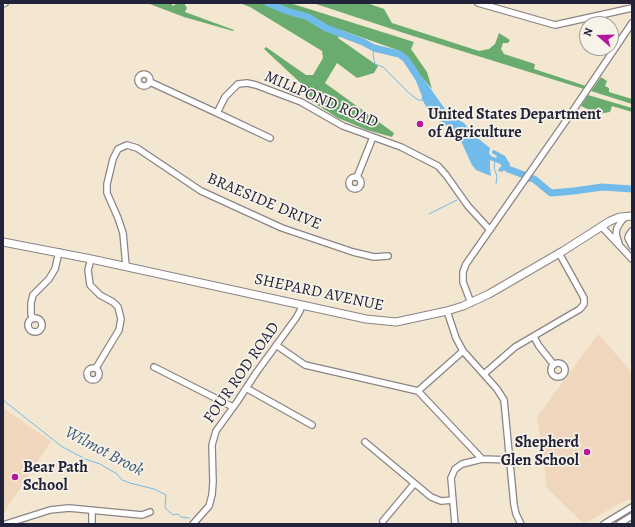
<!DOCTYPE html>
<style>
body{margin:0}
#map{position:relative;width:635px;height:527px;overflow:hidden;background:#f4e7d1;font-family:Alegreya,serif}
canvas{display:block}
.frame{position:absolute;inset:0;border:4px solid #22223b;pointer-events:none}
.north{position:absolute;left:579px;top:16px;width:40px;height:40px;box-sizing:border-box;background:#f7f3e8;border:1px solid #a29fa3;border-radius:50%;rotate:290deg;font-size:11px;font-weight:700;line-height:16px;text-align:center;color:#22223b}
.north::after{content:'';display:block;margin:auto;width:14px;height:18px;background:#b5179e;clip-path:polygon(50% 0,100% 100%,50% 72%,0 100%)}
</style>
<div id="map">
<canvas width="635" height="527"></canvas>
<div class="frame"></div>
<div class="north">N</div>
</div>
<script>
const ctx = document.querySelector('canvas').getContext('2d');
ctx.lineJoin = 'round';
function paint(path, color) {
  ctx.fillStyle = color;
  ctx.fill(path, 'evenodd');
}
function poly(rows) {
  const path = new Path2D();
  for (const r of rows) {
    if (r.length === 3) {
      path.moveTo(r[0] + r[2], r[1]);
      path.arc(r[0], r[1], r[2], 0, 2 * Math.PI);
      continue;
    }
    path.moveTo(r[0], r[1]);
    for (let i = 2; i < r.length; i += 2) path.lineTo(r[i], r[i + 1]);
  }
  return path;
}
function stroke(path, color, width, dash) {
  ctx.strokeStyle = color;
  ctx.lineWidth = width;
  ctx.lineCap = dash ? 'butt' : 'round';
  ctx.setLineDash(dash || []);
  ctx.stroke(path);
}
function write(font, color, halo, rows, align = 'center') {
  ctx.font = font + ' Alegreya,serif';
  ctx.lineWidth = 3.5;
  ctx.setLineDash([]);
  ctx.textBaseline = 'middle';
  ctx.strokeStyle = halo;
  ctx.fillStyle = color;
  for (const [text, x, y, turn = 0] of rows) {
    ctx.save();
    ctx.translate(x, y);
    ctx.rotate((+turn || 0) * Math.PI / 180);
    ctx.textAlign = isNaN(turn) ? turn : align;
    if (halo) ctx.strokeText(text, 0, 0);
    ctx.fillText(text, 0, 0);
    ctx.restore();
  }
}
paint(poly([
 [598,334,632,372,632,499,624,501,584,524,547,488,537,417],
 [3,408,51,441,3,514]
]), '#f0d6bc');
paint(poly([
 [147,3,171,3,173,6,177,3,184,3,187,8,185,12,234,30,233,31,184,17],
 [240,3,290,3,414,42,411,49,427,72,432,89,400,51,341,30,338,38,378,66,374,73,357,78,337,63,325,83,394,133,392,137,367,130,338,118,311,101,307,89,264,49,266,47,306,75,313,75,323,58,322,51,250,7],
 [313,3,367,3,384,9,392,23,479,51,489,49,495,44,499,33,510,40,508,43,503,43,501,49,504,54,535,64,534,69,586,86,584,89,410,35],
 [601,77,607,81,605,86,609,88,609,92,632,99,632,104,591,91],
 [588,95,632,108,632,112,612,106,610,112,598,114,581,106]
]), '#6aac6f');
paint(poly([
 [414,71,423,78,445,109,451,115,464,123,475,136,490,148,489,153,491,156,496,158,497,156,492,153,492,151,494,150,505,156,510,164,507,171,504,170,502,172,498,171,500,167,503,165,490,160,490,168,491,176,476,170,472,165,459,137,428,110,422,99,422,96,416,81]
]), '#70bbe9');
stroke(poly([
 [374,48,373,55,375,64,383,67,409,93,418,100,423,100],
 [495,161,494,168,497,176,496,184],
 [429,214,457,200],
 [3,400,61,446,85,459,100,464,117,474,122,480,130,483,154,489,166,495,165,508,173,515,178,514,181,517,189,518]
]), '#70bbe9', 1);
stroke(poly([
 [268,3,287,11,308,17,326,28,363,42,374,48,399,54,406,59,419,79],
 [503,162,508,169,524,175],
 [529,178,534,179,551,193,574,191,602,187,632,189]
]), '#70bbe9', 7);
const minor = poly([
 [478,3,555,25,632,8],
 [3,4,5,3],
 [144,80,6],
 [150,82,217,113,270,138],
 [217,113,225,97,238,84,247,83,256,85,301,102,343,126,401,147,438,166,446,175,468,206,490,230],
 [355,183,6],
 [357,177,373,137],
 [602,227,632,259],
 [632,231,629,235,628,238,632,246],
 [619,244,616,234,617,228,622,220,626,217],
 [91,259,88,270,90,285,100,295,113,302,118,307,121,319,119,330,96,368],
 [126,266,123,233,118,218,107,193,107,184,113,159,118,149,127,145,137,148,201,191,282,228,353,252,374,257,388,256],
 [471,303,463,282,463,272,466,264,570,115,632,23],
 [447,311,456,338,463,351,497,389,504,400,514,505,516,514,521,524],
 [35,325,7],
 [33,319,31,314,31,303,33,295,49,279,55,269,59,252],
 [534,337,539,346,554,365],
 [276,345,305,365,418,391,463,351],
 [558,370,7],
 [154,367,233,407],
 [93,374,6],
 [484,374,515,347,580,309,584,304,584,298,559,253],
 [246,388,312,425],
 [418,391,482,459],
 [365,442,431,497,441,501,453,500],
 [383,521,414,484],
 [6,524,50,510,69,508,142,515,150,512],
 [92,524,92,510],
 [193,524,209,506,212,495,213,482,212,445,216,431,237,402,256,373,296,318,300,311,302,305],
 [455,524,451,478,455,469,462,464,482,459,510,460],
 [604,524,632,507],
 [619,524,632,516]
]);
const major = poly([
 [3,242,91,259,366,319,396,322,447,311,463,306,489,294,563,251,610,221,620,217,632,216]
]);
stroke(minor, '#8b8486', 8);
stroke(major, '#8b8486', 9);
stroke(minor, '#fff', 5.5);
stroke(major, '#fff', 7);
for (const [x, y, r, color] of [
 [420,124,4,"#b5179e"],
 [587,452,4,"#b5179e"],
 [15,477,4,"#b5179e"]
]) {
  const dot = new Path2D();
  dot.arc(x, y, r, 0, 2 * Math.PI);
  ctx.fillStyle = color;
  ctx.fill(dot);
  stroke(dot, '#f7f3e8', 1.5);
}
write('16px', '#22223b', '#f7f3e8', [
 ["MILLPOND ROAD",321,100,23],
 ["BRAESIDE DRIVE",264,202,23],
 ["SHEPARD AVENUE",319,293,12],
 ["FOUR ROD ROAD",242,373,-55]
]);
write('bold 16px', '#22223b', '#f7f3e8', [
 ["United States Department",428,115],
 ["of Agriculture",428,133],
 ["Shepherd",579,443,"right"],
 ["Glen School",579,461,"right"],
 ["Bear Path",23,468],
 ["School",23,486]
], 'left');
write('italic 17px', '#3d5878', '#f7f3e8', [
 ["Wilmot Brook",104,452,28]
]);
</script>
